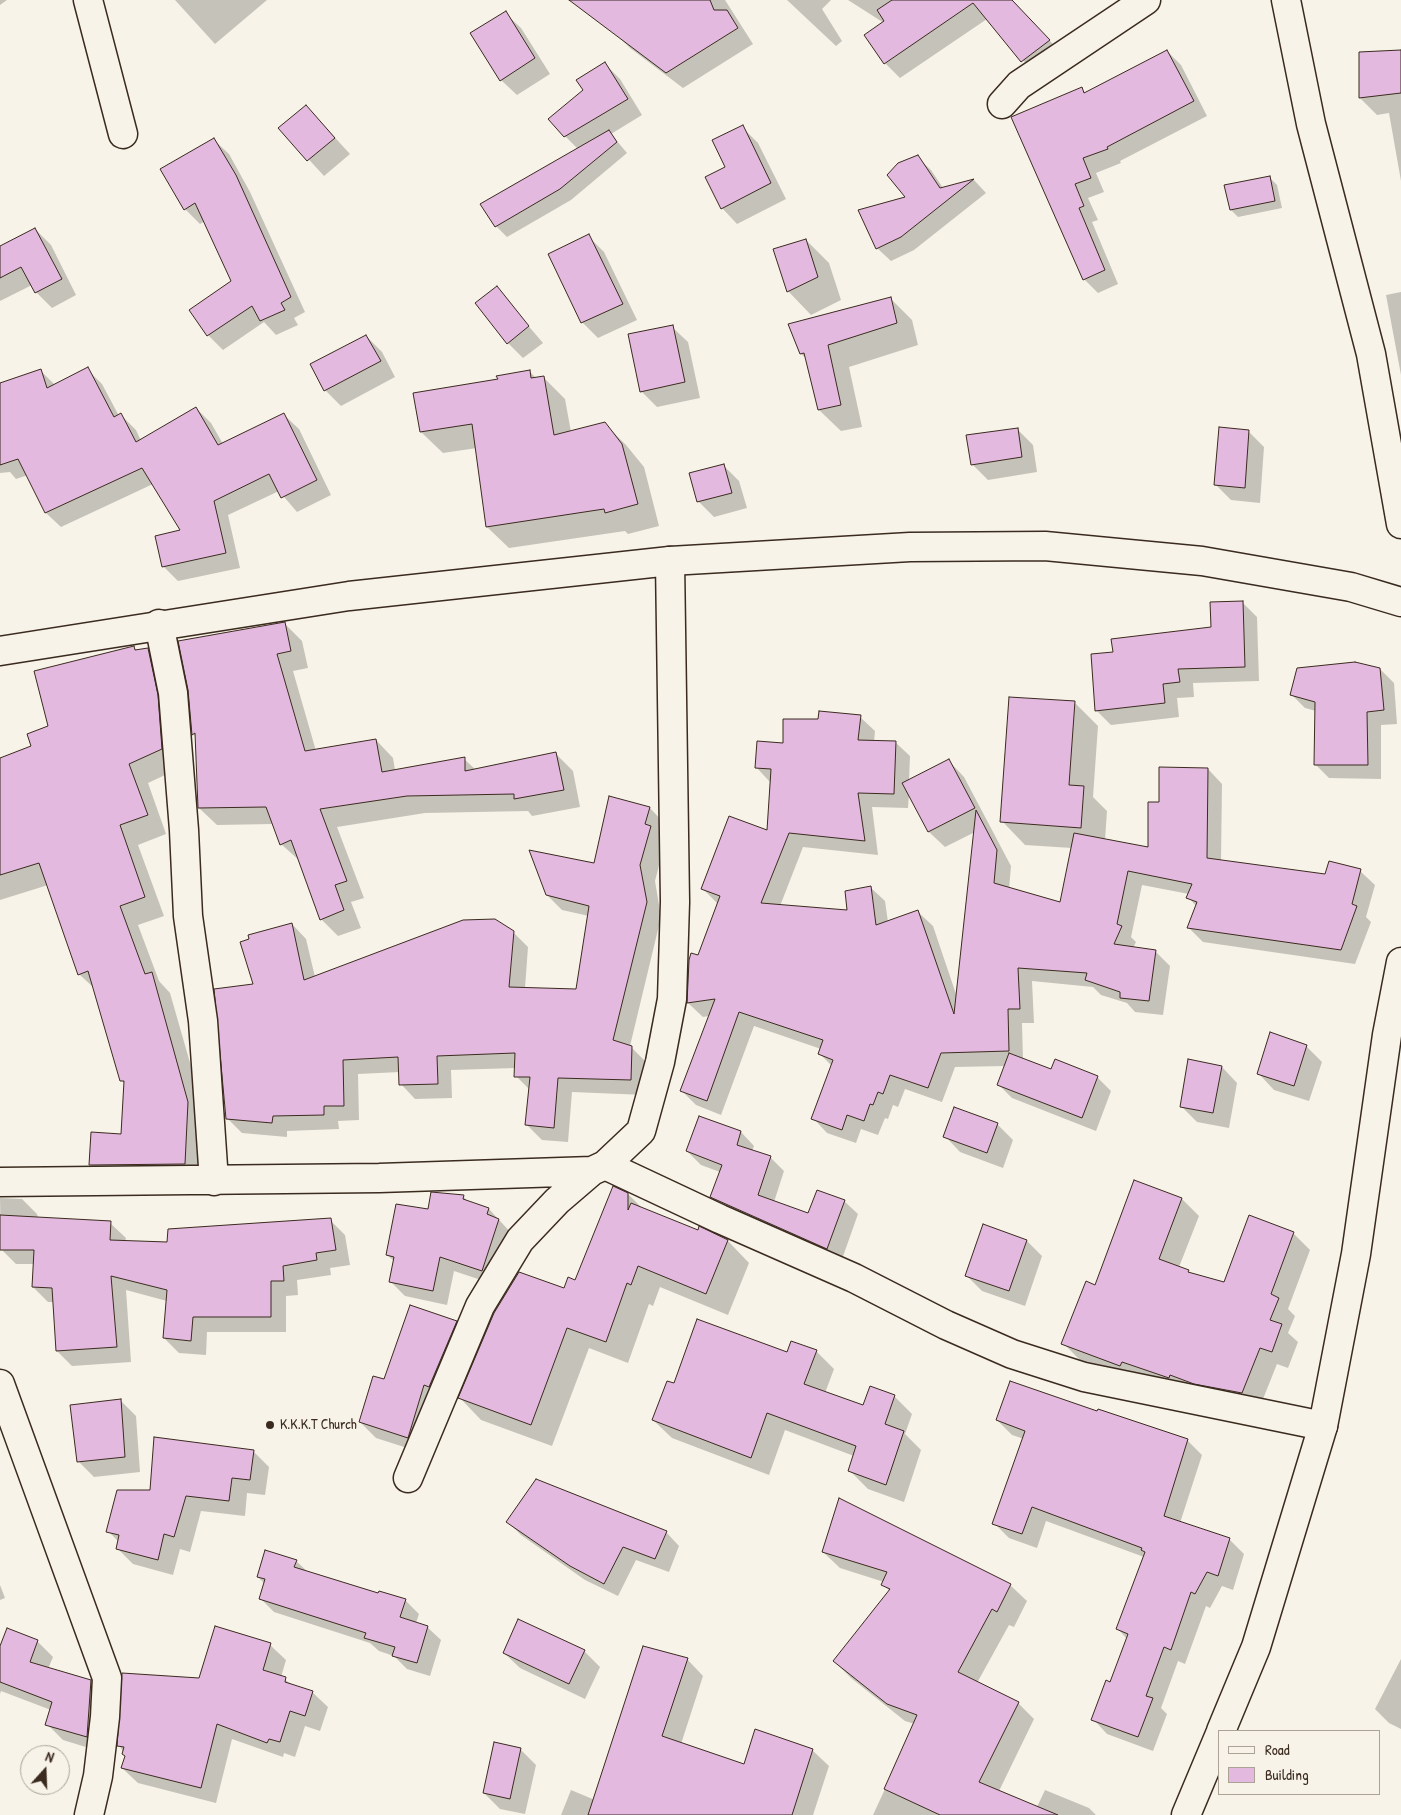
<!DOCTYPE html>
<style>
body{margin:0}
#map{position:relative;width:1401px;height:1815px;overflow:hidden;background:#f7f3e8;font-family:"Patrick Hand",sans-serif}
canvas{display:block}
.legend{position:absolute;left:1218px;top:1730px;width:162px;height:65px;box-sizing:border-box;background:#f7f3e8;border:1px solid #aca397;margin:0;padding:6px 9px;list-style:none;font-size:15px;color:#3b2a1e}
.legend li{display:flex;align-items:center;gap:10px;height:25px}
.legend b{width:25px;border:1px solid #aca397}
.north{position:absolute;left:20px;top:1745px;width:50px;height:50px;box-sizing:border-box;background:#f7f3e8;border:1px solid #aca397;border-radius:50%;rotate:20deg;font-size:14px;font-weight:700;line-height:20px;text-align:center;color:#3b2a1e}
.north::after{content:'';display:block;margin:auto;width:18px;height:22px;background:#3b2a1e;clip-path:polygon(50% 0,100% 100%,50% 72%,0 100%)}
</style>
<div id="map">
<canvas width="1401" height="1815"></canvas>
<ul class="legend">
<li><b style="height:6px;background:#f7f3e8"></b>Road</li>
<li><b style="height:14px;background:#e3b9e0"></b>Building</li>
</ul>
<div class="north">N</div>
</div>
<script>
const ctx = document.querySelector('canvas').getContext('2d');
ctx.lineJoin = 'round';
function paint(path, color) {
  ctx.fillStyle = color;
  ctx.fill(path, 'evenodd');
}
function poly(rows) {
  const path = new Path2D();
  for (const r of rows) {
    path.moveTo(r[0], r[1]);
    for (let i = 2; i < r.length; i += 2) path.lineTo(r[i], r[i + 1]);
  }
  return path;
}
function stroke(path, color, width, dash) {
  ctx.strokeStyle = color;
  ctx.lineWidth = width;
  ctx.lineCap = dash ? 'butt' : 'round';
  ctx.setLineDash(dash || []);
  ctx.stroke(path);
}
function write(font, color, halo, rows, align = 'center') {
  ctx.font = font + ' "Patrick Hand",sans-serif';
  ctx.lineWidth = 4.5;
  ctx.setLineDash([]);
  ctx.textBaseline = 'middle';
  ctx.strokeStyle = halo;
  ctx.fillStyle = color;
  for (const [text, x, y, turn = 0] of rows) {
    ctx.save();
    ctx.translate(x, y);
    ctx.rotate((+turn || 0) * Math.PI / 180);
    ctx.textAlign = isNaN(turn) ? turn : align;
    if (halo) ctx.strokeText(text, 0, 0);
    ctx.fillText(text, 0, 0);
    ctx.restore();
  }
}
paint(poly([
 [0,0,7,0,0,5],
 [175,0,267,0,215,44],
 [669,0,725,0,753,44,683,88,630,48,615,33],
 [787,0,831,0,822,9,842,41,836,46],
 [848,0,1012,0,1064,56,1037,76,987,19,900,78,885,63,884,23],
 [505,13,521,28,550,74,517,95,501,80],
 [1167,51,1181,65,1207,116,1120,161,1121,163,1096,173,1104,192,1088,198,1098,220,1092,222,1118,284,1098,293,1084,279,1013,118,1082,89,1086,93],
 [1401,52,1401,181,1389,113,1377,115,1360,98],
 [605,64,620,79,642,115,611,134,627,153,571,200,507,237,496,226,578,149,565,136,584,90],
 [306,106,350,154,324,176,280,128],
 [742,127,758,143,786,199,737,224,722,208],
 [214,140,229,154,250,192,305,312,294,318,298,325,276,335,264,322,223,350,208,335,233,282,205,221,200,224,185,209],
 [917,157,931,170,943,188,974,180,986,193,914,250,891,261,877,248,907,198],
 [1269,177,1277,185,1282,208,1238,217,1231,210],
 [35,229,51,245,76,295,52,308,36,292,32,285,0,301,0,247],
 [588,236,604,252,637,320,598,338,582,322],
 [806,240,829,263,841,300,811,315,788,291],
 [496,288,543,343,523,358,508,343],
 [1401,292,1401,375,1386,295],
 [890,298,912,320,918,345,849,367,862,427,841,431,819,410,807,359,801,354],
 [672,327,688,342,700,398,657,407,641,391],
 [366,336,382,352,395,377,341,406,325,390],
 [87,369,102,384,119,416,121,415,136,430,141,441,196,408,211,423,223,444,284,415,299,429,331,495,297,512,279,491,228,515,240,568,178,581,164,567,182,531,153,484,61,527,46,513,28,475,16,479,10,472,0,473,0,384,41,371,55,385],
 [530,372,536,378,543,377,565,399,571,432,604,423,626,445,644,467,659,526,628,534,625,531,509,548,487,527,477,448,443,453,421,432,500,380],
 [1017,429,1033,445,1037,472,988,480,972,464],
 [1248,431,1264,447,1260,503,1231,500,1215,484],
 [723,465,739,481,747,508,714,517,698,501],
 [1242,602,1257,617,1259,681,1193,683,1194,697,1177,698,1179,717,1111,725,1096,710,1114,653,1212,628],
 [284,623,302,641,308,668,293,671,316,751,376,740,393,758,395,770,464,759,476,770,556,754,573,771,580,807,532,816,528,811,425,813,337,827,364,898,351,902,361,928,338,936,321,919,300,861,281,844,273,824,217,825,199,808,197,738,193,734,190,690],
 [133,647,138,651,147,649,167,668,180,768,148,783,166,834,138,845,164,916,138,925,159,981,170,993,207,1122,204,1183,110,1184,91,1165,122,1136,125,1084,121,1080,95,989,79,974,48,885,0,900,0,793,50,727],
 [1380,669,1394,683,1397,724,1381,725,1381,779,1329,778,1315,764,1316,711,1305,708,1291,694],
 [1010,698,1075,703,1098,726,1093,797,1107,811,1105,840,1149,849,1160,804,1208,769,1222,784,1221,861,1326,875,1360,871,1375,885,1366,917,1371,922,1355,964,1203,942,1189,928,1197,907,1188,897,1189,894,1142,885,1131,937,1136,942,1133,948,1155,951,1170,966,1163,1015,1135,1012,1127,1003,1101,995,1093,987,1032,981,1034,1023,1022,1023,1023,1060,1051,1071,1055,1061,1098,1078,1111,1091,1096,1131,1012,1098,999,1085,1006,1066,955,1067,942,1102,905,1089,898,1107,893,1105,888,1119,885,1118,878,1135,861,1129,856,1143,827,1133,813,1118,832,1066,819,1053,821,1049,754,1026,721,1115,696,1105,681,1090,709,1016,703,1017,688,1003,699,957,717,903,703,889,768,832,770,782,756,767,819,720,860,717,875,731,874,742,895,742,910,756,909,781,949,761,964,777,1011,866,1009,889,1061,904,1072,848,1025,845,1002,821],
 [909,793,929,832,945,847,975,832,957,997,933,926,918,912,888,922,885,901,870,887,849,911,780,906,803,847,878,855,872,807,908,808],
 [650,808,664,823,665,842,655,881,661,917,630,1046,646,1062,645,1095,572,1092,568,1142,542,1140,527,1125,530,1090,516,1076,516,1068,451,1070,452,1098,415,1099,401,1084,400,1072,358,1074,359,1120,338,1121,339,1129,287,1131,287,1137,242,1133,227,1118,254,985,292,924,306,939,315,977,513,932,528,947,525,988,577,990,589,916,562,910,547,895,595,865],
 [1306,1046,1322,1062,1309,1101,1274,1090,1259,1074],
 [1222,1067,1237,1083,1229,1128,1197,1122,1181,1106],
 [699,1117,741,1132,754,1146,752,1151,771,1158,784,1171,774,1202,809,1214,844,1201,858,1214,841,1262,725,1210,711,1197,720,1172,701,1165,687,1151],
 [997,1124,1013,1140,1003,1168,960,1152,945,1136],
 [1135,1181,1182,1199,1199,1216,1179,1267,1191,1274,1225,1284,1250,1217,1294,1234,1310,1250,1288,1309,1295,1316,1288,1333,1298,1342,1288,1368,1277,1364,1259,1409,1137,1382,1080,1360,1063,1343,1096,1286],
 [432,1193,463,1196,469,1203,489,1209,513,1235,496,1285,454,1271,447,1305,405,1296,390,1281,394,1261,387,1255,429,1211],
 [628,1194,643,1209,698,1232,700,1228,728,1241,749,1263,728,1315,660,1287,653,1306,649,1304,628,1363,589,1348,552,1446,481,1420,460,1398,565,1290,576,1281],
 [0,1198,22,1199,37,1214,38,1218,110,1223,126,1238,125,1242,168,1243,330,1220,345,1235,350,1265,330,1268,331,1275,297,1280,298,1295,286,1296,286,1332,207,1332,206,1355,179,1353,164,1338,167,1301,126,1290,131,1362,72,1366,57,1351,54,1302,48,1302,33,1287,34,1264,16,1264,1,1249],
 [1027,1241,1042,1256,1025,1306,982,1291,966,1275],
 [456,1322,472,1338,423,1453,376,1438,360,1422,385,1380],
 [816,1351,834,1369,825,1393,864,1407,894,1396,912,1414,905,1434,921,1450,904,1502,868,1489,850,1471,854,1456,785,1430,769,1475,672,1438,653,1420,674,1385,787,1354],
 [120,1400,136,1416,140,1472,94,1477,78,1461],
 [1098,1413,1187,1440,1202,1455,1180,1523,1229,1539,1244,1554,1233,1590,1222,1586,1210,1608,1206,1606,1185,1664,1178,1661,1161,1708,1167,1714,1153,1751,1107,1734,1093,1719,1111,1684,1127,1639,1118,1629,1144,1557,1046,1521,1037,1548,1009,1538,994,1523,1024,1439,1012,1435,997,1420],
 [253,1451,269,1467,265,1495,247,1493,245,1516,201,1511,190,1552,180,1549,173,1575,133,1564,117,1548,119,1542,108,1531,151,1491],
 [508,1522,666,1532,679,1546,669,1572,636,1560,618,1596,585,1580,521,1535],
 [823,1552,1010,1585,1027,1601,1014,1627,1009,1625,977,1683,1018,1703,1034,1719,999,1791,1037,1807,1045,1790,1089,1808,1096,1815,873,1815,915,1724,905,1721,851,1678,834,1661,890,1591,883,1585,884,1582,840,1568],
 [296,1561,308,1572,379,1595,405,1600,419,1614,416,1623,427,1627,441,1640,430,1676,407,1669,394,1656,379,1651,370,1643,274,1612,261,1599,265,1584,258,1577],
 [0,1585,5,1598,0,1600],
 [37,1641,53,1657,48,1669,91,1681,106,1697,102,1752,63,1740,47,1724,51,1710,1,1691,0,1694,0,1649],
 [270,1645,286,1660,281,1677,294,1686,312,1692,328,1707,320,1731,305,1726,295,1757,284,1753,283,1757,232,1739,216,1803,138,1783,122,1768,126,1757,119,1745,200,1680],
 [584,1651,600,1667,585,1699,520,1668,504,1653],
 [687,1659,703,1676,681,1744,744,1766,812,1750,829,1766,813,1815,561,1815,571,1790,595,1800],
 [1401,1659,1401,1729,1389,1723,1375,1709],
 [520,1749,536,1765,525,1814,500,1809,484,1793]
]), '#0003');
const building = poly([
 [569,0,710,0,714,10,727,10,738,28,666,73,569,0],
 [892,0,1012,0,1050,40,1021,62,973,3,884,64,864,35,884,21,877,10,892,0],
 [506,11,535,58,500,81,470,33,506,11],
 [1167,50,1194,101,1107,147,1108,149,1083,158,1091,178,1075,184,1084,206,1079,208,1105,270,1083,280,1011,117,1082,87,1084,93,1167,50],
 [1401,50,1401,93,1359,98,1359,52,1401,50],
 [605,62,628,99,564,137,548,119,583,90,576,80,605,62],
 [306,105,335,138,307,161,278,128,306,105],
 [743,125,771,183,721,209,705,177,725,167,712,140,743,125],
 [609,130,617,142,560,189,495,227,480,204,609,130],
 [214,138,236,175,291,297,281,303,285,310,260,321,252,306,207,336,189,310,231,281,195,203,184,210,160,169,214,138],
 [918,155,940,188,974,179,901,237,876,249,858,210,905,197,887,175,898,163,918,155],
 [1270,176,1275,201,1230,210,1224,185,1270,176],
 [35,228,62,279,35,293,21,267,0,278,0,246,35,228],
 [589,234,623,304,581,323,548,254,589,234],
 [806,239,818,277,787,292,773,249,806,239],
 [497,286,529,326,507,344,475,303,497,286],
 [891,297,897,323,828,345,841,405,818,410,804,353,800,354,788,324,891,297],
 [673,325,685,382,640,392,628,334,673,325],
 [366,335,381,361,324,391,310,364,366,335],
 [88,367,114,417,121,413,136,442,196,407,218,445,284,413,317,480,281,498,269,474,214,501,226,553,162,567,155,536,180,530,142,468,45,513,18,459,0,465,0,383,41,369,47,388,88,367],
 [530,370,531,378,544,376,554,435,605,422,622,444,638,504,605,513,604,509,486,527,472,424,420,432,413,393,498,379,496,376,530,370],
 [1219,427,1249,430,1245,488,1214,485,1219,427],
 [1018,428,1022,457,971,465,966,435,1018,428],
 [724,464,732,493,697,502,689,473,724,464],
 [1243,601,1245,667,1178,669,1180,682,1163,684,1165,703,1095,711,1091,654,1113,652,1111,639,1211,627,1210,602,1243,601],
 [285,622,291,651,277,654,305,751,376,739,382,772,465,757,465,771,556,752,564,790,514,799,514,794,407,796,320,809,347,881,335,885,344,910,320,920,291,840,280,845,266,807,198,808,195,733,192,735,188,690,178,641,285,622],
 [134,646,135,650,148,648,158,695,162,749,129,764,148,815,120,825,145,897,120,906,145,974,152,972,188,1102,185,1164,89,1165,91,1132,121,1134,124,1081,120,1081,88,971,78,975,39,863,0,875,0,758,31,746,27,734,48,726,34,671,134,646],
 [1355,662,1380,668,1384,710,1367,712,1368,765,1314,765,1315,702,1290,695,1297,668,1355,662],
 [1009,697,1075,701,1069,785,1084,786,1081,828,1000,822,1009,697],
 [819,711,861,715,858,740,896,741,894,794,858,793,865,841,789,833,761,903,847,910,845,891,871,886,876,925,918,910,954,1014,976,810,997,850,994,883,1060,902,1074,833,1148,847,1148,802,1159,802,1159,767,1208,768,1207,858,1325,874,1329,861,1361,869,1352,904,1357,906,1341,950,1187,928,1197,902,1186,898,1192,884,1128,871,1117,924,1122,926,1114,944,1156,950,1149,1001,1120,998,1120,992,1085,980,1087,973,1018,968,1020,1009,1008,1009,1009,1051,941,1053,928,1088,890,1075,883,1094,878,1092,873,1105,870,1104,864,1121,847,1115,842,1130,811,1119,833,1060,818,1054,823,1040,739,1012,707,1101,680,1091,715,999,687,1003,689,960,691,953,698,955,720,896,701,889,729,816,767,830,771,769,755,768,757,741,783,743,783,719,818,719,819,711],
 [949,759,975,808,928,832,902,783,949,759],
 [609,796,650,807,645,824,651,826,640,865,647,902,613,1040,632,1046,631,1080,558,1078,554,1128,525,1125,530,1077,514,1077,515,1053,437,1056,438,1084,399,1085,398,1057,343,1060,344,1106,324,1106,324,1115,273,1116,272,1123,226,1119,214,989,253,984,240,942,249,939,248,935,292,923,304,980,463,920,495,919,514,931,509,987,576,989,589,906,546,895,529,850,594,863,609,796],
 [1270,1032,1307,1045,1294,1086,1257,1074,1270,1032],
 [1009,1053,1051,1069,1055,1059,1098,1076,1082,1118,997,1085,1009,1053],
 [1188,1059,1222,1066,1213,1113,1180,1107,1188,1059],
 [954,1107,998,1123,987,1153,943,1137,954,1107],
 [699,1116,741,1131,737,1145,771,1156,758,1195,808,1213,817,1190,845,1200,827,1249,710,1197,722,1165,686,1151,699,1116],
 [1134,1180,1182,1198,1159,1259,1189,1270,1188,1272,1224,1282,1249,1215,1294,1232,1271,1294,1279,1298,1270,1320,1282,1324,1272,1352,1260,1348,1242,1393,1194,1384,1170,1375,1169,1378,1122,1362,1120,1366,1061,1344,1086,1281,1095,1285,1134,1180],
 [613,1186,628,1193,628,1210,631,1203,698,1230,699,1226,728,1240,706,1294,638,1266,631,1285,627,1283,606,1342,567,1328,531,1425,458,1398,494,1313,519,1272,564,1288,568,1277,575,1280,613,1186],
 [431,1192,464,1195,463,1199,489,1208,487,1214,499,1219,482,1271,440,1257,433,1291,389,1282,394,1257,386,1255,396,1204,428,1209,431,1192],
 [0,1215,111,1221,110,1240,167,1242,168,1229,331,1218,336,1250,316,1253,317,1260,283,1266,284,1281,271,1281,271,1317,193,1317,191,1341,163,1338,167,1290,111,1276,117,1347,56,1351,52,1288,32,1287,34,1250,0,1250,0,1215],
 [983,1224,1027,1240,1009,1291,965,1276,983,1224],
 [410,1305,457,1321,429,1387,424,1385,408,1438,359,1422,373,1376,384,1379,410,1305],
 [697,1319,787,1352,791,1341,817,1350,804,1384,863,1405,870,1386,895,1395,885,1424,904,1431,886,1485,848,1471,856,1446,767,1413,751,1458,652,1420,667,1381,674,1383,697,1319],
 [1010,1381,1097,1411,1098,1409,1188,1439,1164,1516,1230,1538,1218,1576,1207,1572,1195,1594,1191,1592,1171,1650,1164,1647,1146,1696,1153,1698,1138,1737,1091,1720,1106,1680,1110,1682,1128,1634,1116,1629,1145,1552,1141,1550,1142,1548,1032,1507,1022,1534,992,1524,1025,1431,996,1420,1010,1381],
 [121,1399,125,1457,77,1462,70,1405,121,1399],
 [154,1437,254,1450,250,1480,232,1478,229,1501,186,1496,174,1537,164,1534,158,1560,116,1549,119,1535,106,1532,117,1490,150,1490,154,1437],
 [536,1479,667,1531,655,1559,623,1547,604,1584,570,1566,506,1522,536,1479],
 [839,1498,1011,1584,997,1612,992,1609,958,1672,1019,1702,979,1782,1058,1815,940,1815,884,1789,917,1715,887,1704,833,1661,890,1589,881,1585,887,1572,822,1552,839,1498],
 [265,1550,297,1560,294,1567,378,1593,379,1591,406,1599,400,1617,428,1626,417,1663,392,1656,395,1647,364,1638,366,1633,259,1599,265,1579,257,1577,265,1550],
 [518,1619,585,1650,569,1684,503,1653,518,1619],
 [215,1626,271,1643,263,1670,286,1677,285,1682,313,1691,305,1716,290,1711,280,1742,269,1739,267,1743,217,1724,201,1788,121,1768,125,1756,122,1754,124,1747,117,1746,122,1673,199,1678,215,1626],
 [7,1628,38,1640,30,1662,91,1680,87,1737,45,1725,52,1702,0,1682,0,1646,7,1628],
 [643,1646,688,1658,662,1736,744,1764,755,1729,813,1749,792,1815,588,1815,643,1646],
 [494,1742,521,1748,510,1799,483,1793,494,1742]
]);
paint(building, '#e3b9e0');
stroke(building, '#3b2a1e', 1);
const minor = poly([
 [88,0,123,134],
 [1286,0,1311,124,1371,354,1401,524],
 [1002,104,1019,85,1146,0],
 [159,624,173,693,184,830,188,916,203,1021,214,1181],
 [605,1165,720,1219,854,1278,946,1325,1012,1354,1084,1377,1323,1426],
 [0,1182,379,1178,592,1171],
 [0,1384,107,1678,105,1717,98,1776,89,1815],
 [408,1478,480,1306,520,1240,557,1201,592,1171,605,1165,641,1131,660,1062,672,999,675,902,670,561]
]);
const tertiary = poly([
 [0,651,349,596,670,561,910,547,1045,546,1202,561,1351,587,1401,602],
 [1221,1731,1256,1647,1323,1426,1356,1254,1387,1035,1401,962],
 [1186,1815,1220,1734]
]);
stroke(minor, '#3b2a1e', 31);
stroke(tertiary, '#3b2a1e', 31);
stroke(minor, '#f7f3e8', 28);
stroke(tertiary, '#f7f3e8', 28);
for (const [x, y, r, color] of [
 [270,1425,5,"#3b2a1e"]
]) {
  const dot = new Path2D();
  dot.arc(x, y, r, 0, 2 * Math.PI);
  ctx.fillStyle = color;
  ctx.fill(dot);
  stroke(dot, '#f7f3e8', 2);
}
write('14px', '#3b2a1e', '#f7f3e8', [
 ["K.K.K.T Church",280,1425]
], 'left');
</script>
